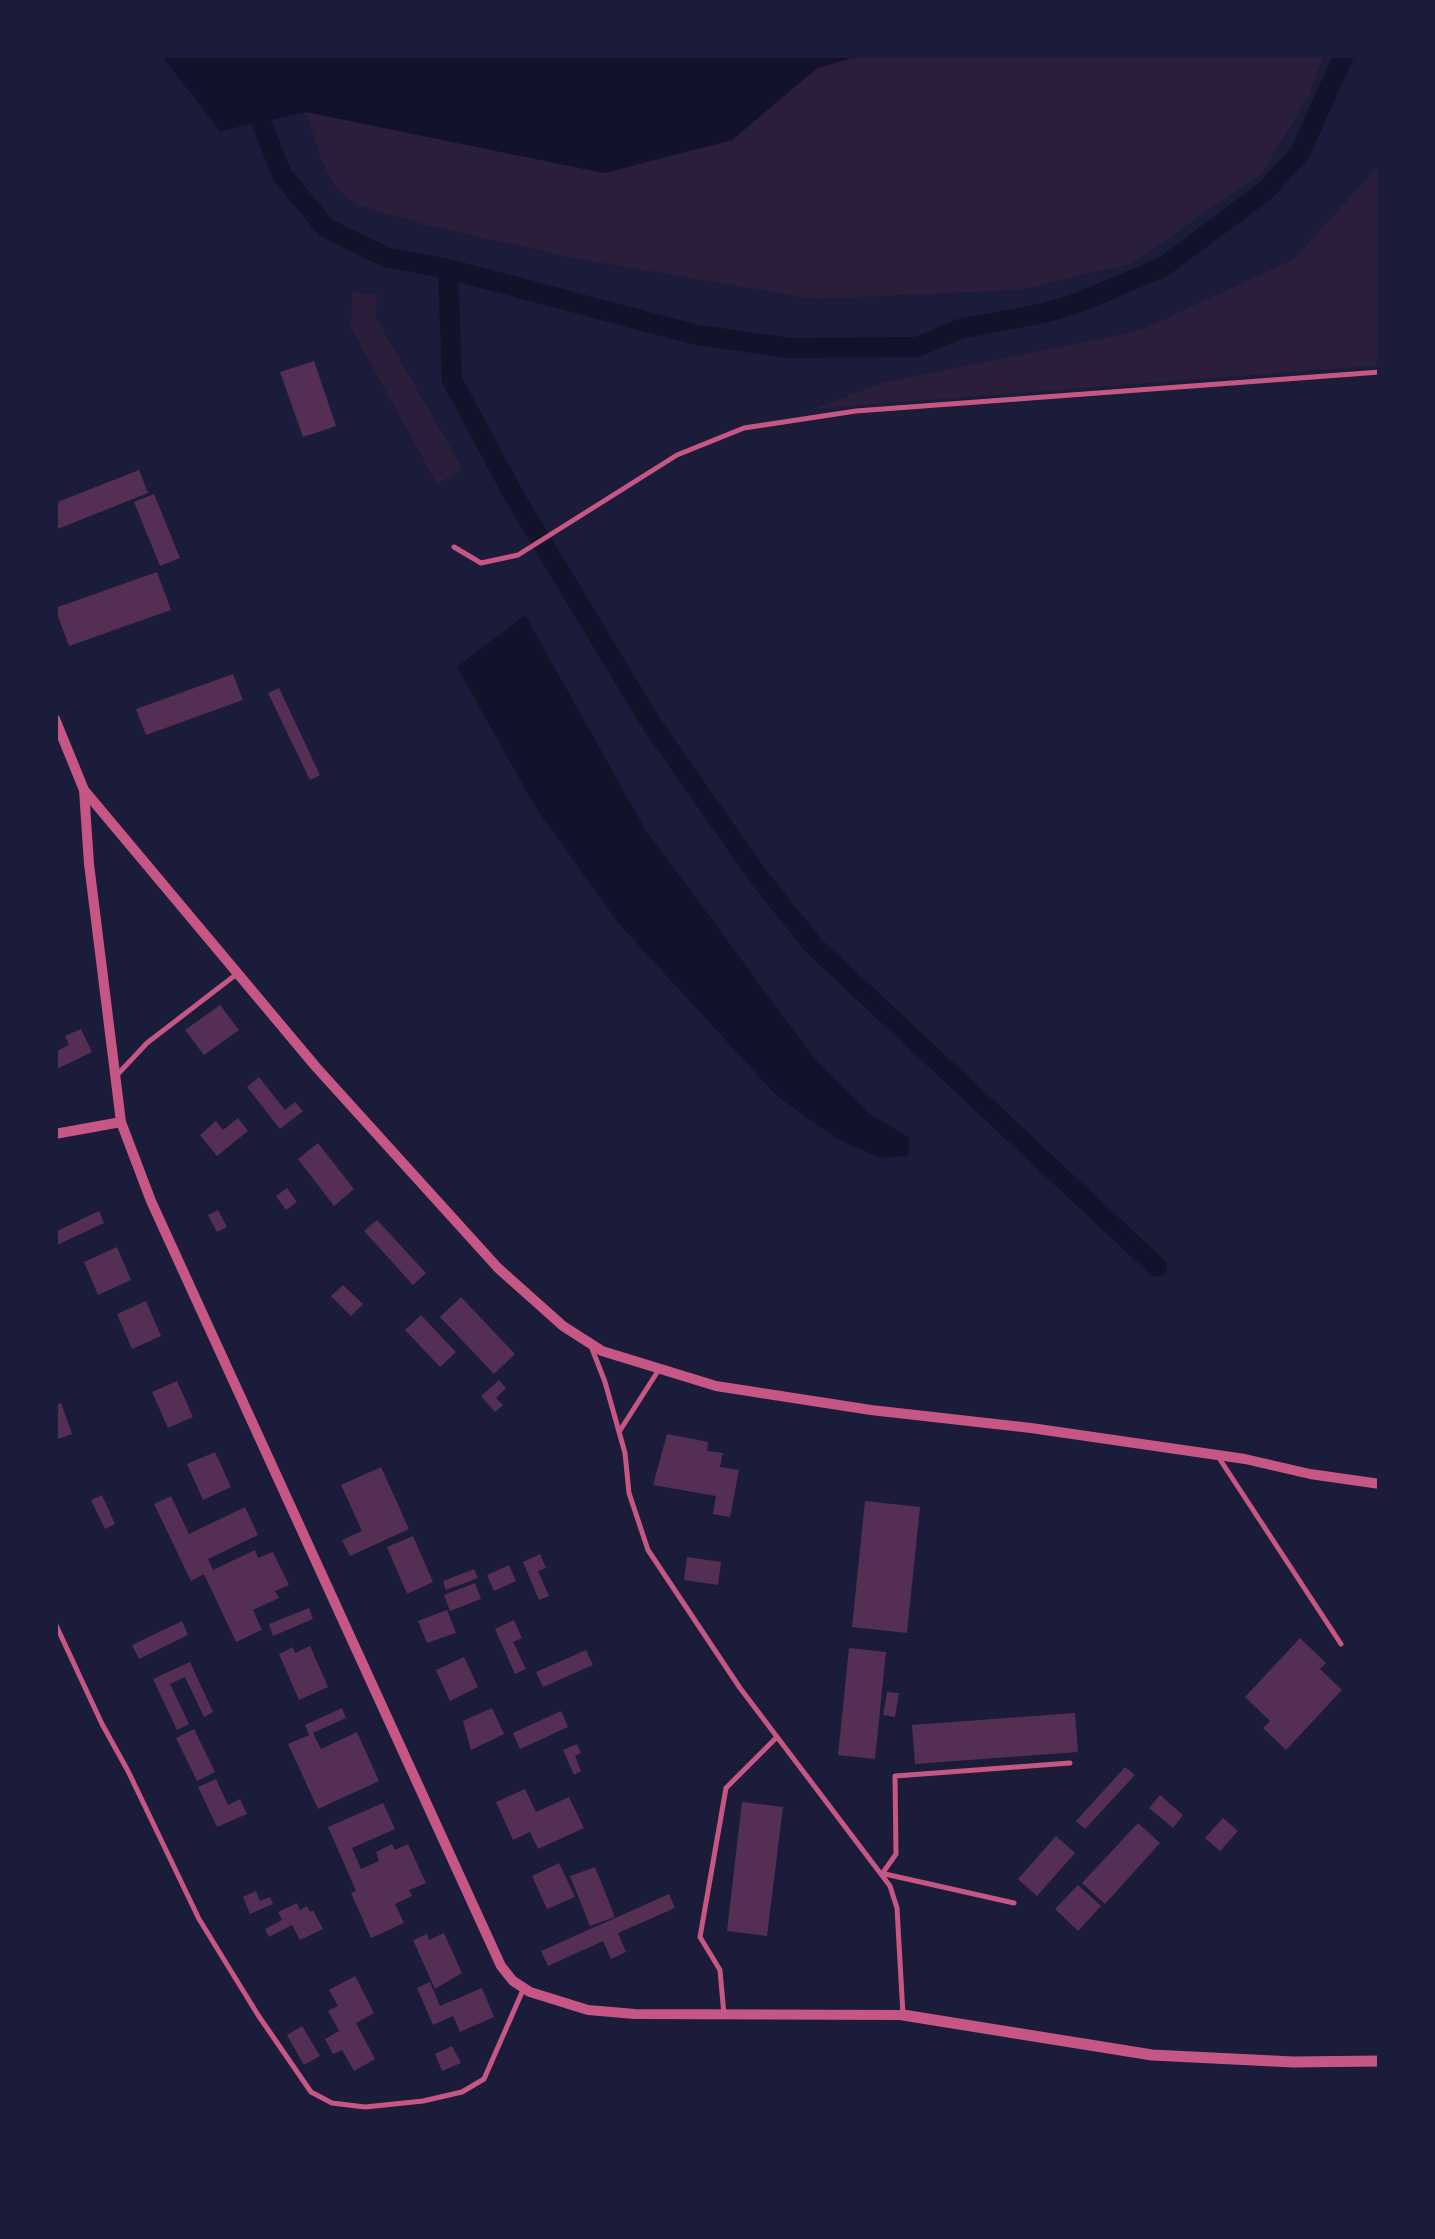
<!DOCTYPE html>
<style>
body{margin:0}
#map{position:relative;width:1435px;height:2239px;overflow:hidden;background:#1b1b3a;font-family:Barlow,sans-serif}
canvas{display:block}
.frame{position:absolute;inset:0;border:58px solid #1b1b3a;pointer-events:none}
</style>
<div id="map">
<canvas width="1435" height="2239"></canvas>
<div class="frame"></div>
</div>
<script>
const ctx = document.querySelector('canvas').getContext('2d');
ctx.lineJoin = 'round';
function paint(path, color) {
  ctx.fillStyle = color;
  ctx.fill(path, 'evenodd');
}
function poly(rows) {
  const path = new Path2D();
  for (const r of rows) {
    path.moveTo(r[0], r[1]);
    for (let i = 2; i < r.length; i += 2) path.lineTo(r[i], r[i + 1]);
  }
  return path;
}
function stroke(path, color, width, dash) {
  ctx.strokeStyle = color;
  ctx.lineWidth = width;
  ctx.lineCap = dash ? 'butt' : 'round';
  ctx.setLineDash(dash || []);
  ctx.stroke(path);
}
paint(poly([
 [862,55,1324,55,1308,97,1262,173,1131,264,1017,290,814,299,579,259,422,224,359,205,346,197,331,180,321,159,306,112,604,173,732,140,817,68],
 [1380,164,1380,365,813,409,882,383,1139,331,1294,259],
 [352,292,377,295,376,318,463,469,437,484,351,328]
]), '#2a1e3b');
paint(poly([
 [161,55,862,55,817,68,732,140,604,173,306,112,220,131],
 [525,615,645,829,814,1058,870,1114,910,1138,908,1156,881,1158,837,1139,777,1096,619,924,536,808,457,667]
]), '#12122b');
stroke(poly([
 [222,55,261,121,282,175,326,228,386,257,448,269,452,380,517,501,653,726,758,876,814,946,1157,1267],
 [448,269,697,335,790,348,917,347,960,329,1044,313,1078,303,1163,267,1265,191,1300,153,1344,55]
]), '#12122b', 20);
paint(poly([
 [314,361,336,426,303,437,280,372],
 [139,470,148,493,55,530,55,503],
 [154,494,180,558,160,566,134,502],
 [157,572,171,610,69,646,55,608],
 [233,674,243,700,146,735,136,709],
 [279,688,320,775,310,780,268,693],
 [220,1005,239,1030,204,1055,185,1030],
 [81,1029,92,1052,55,1070,55,1052,69,1045,65,1036],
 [259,1077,285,1110,295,1102,303,1111,280,1129,247,1087],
 [238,1118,248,1131,217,1156,200,1135,216,1121,223,1130],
 [318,1143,354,1189,334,1206,298,1159],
 [287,1188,297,1202,286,1210,276,1196],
 [218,1210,227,1227,217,1232,208,1215],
 [99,1211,104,1223,55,1246,55,1232],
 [377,1220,426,1273,413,1285,364,1231],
 [117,1247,131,1280,98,1295,84,1262],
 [343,1285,363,1304,351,1316,331,1296],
 [461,1297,515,1354,494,1374,440,1317],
 [146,1301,161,1336,132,1349,117,1314],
 [421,1315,456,1352,440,1367,405,1330],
 [499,1380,506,1388,496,1398,503,1405,495,1412,481,1396],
 [177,1381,193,1417,168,1428,152,1392],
 [61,1403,72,1434,55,1440,55,1405],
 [667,1434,708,1442,707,1451,723,1453,720,1467,739,1470,730,1517,713,1514,716,1496,653,1485],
 [215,1452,231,1487,203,1500,187,1464],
 [381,1467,409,1529,350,1556,342,1540,362,1531,341,1485],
 [102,1495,115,1524,105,1529,91,1500],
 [171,1496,189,1534,245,1507,258,1535,208,1559,213,1570,255,1550,258,1558,273,1552,289,1585,275,1591,279,1598,253,1610,262,1630,236,1642,204,1574,191,1581,154,1504],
 [865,1501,920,1507,907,1633,852,1627],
 [413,1536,433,1582,407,1594,387,1547],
 [540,1554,546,1568,538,1571,549,1596,539,1600,523,1562],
 [687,1557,721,1562,718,1585,684,1580],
 [509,1565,516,1581,494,1591,487,1575],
 [474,1569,478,1578,446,1590,443,1581],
 [475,1583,481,1599,450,1611,444,1595],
 [309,1608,313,1619,273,1636,269,1624],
 [447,1610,456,1633,427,1643,418,1621],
 [514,1620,522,1638,513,1642,526,1669,515,1674,495,1629],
 [182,1621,188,1635,139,1659,132,1645],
 [1300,1638,1326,1663,1320,1669,1342,1690,1286,1750,1263,1728,1270,1721,1245,1697],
 [310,1646,328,1687,299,1700,279,1654,293,1647,295,1653],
 [849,1648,886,1652,875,1759,838,1755],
 [586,1650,593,1665,543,1687,536,1672],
 [464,1657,478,1687,450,1701,436,1670],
 [190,1662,213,1712,204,1717,185,1677,170,1684,189,1724,177,1730,153,1679],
 [887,1692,899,1693,895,1717,883,1715],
 [342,1708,346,1718,313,1733,321,1749,357,1732,379,1781,318,1809,288,1744,309,1735,305,1725],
 [492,1708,504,1734,471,1750,463,1721],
 [561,1711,568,1727,520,1749,513,1733],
 [1075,1713,1078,1752,915,1764,912,1725],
 [194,1729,215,1772,197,1781,176,1738],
 [577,1744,581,1753,575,1756,581,1771,574,1775,563,1750],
 [1125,1767,1135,1775,1085,1829,1076,1821],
 [216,1779,228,1805,240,1799,247,1814,217,1827,198,1787],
 [525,1789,536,1812,569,1797,584,1828,538,1849,530,1832,513,1840,496,1802],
 [1160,1795,1183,1815,1173,1828,1149,1808],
 [742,1802,783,1807,767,1936,727,1931],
 [383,1803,395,1829,352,1848,361,1869,379,1861,376,1852,392,1844,395,1850,408,1844,426,1883,409,1890,412,1896,395,1904,404,1923,371,1938,351,1893,356,1891,328,1827],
 [1223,1818,1238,1831,1220,1851,1205,1838],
 [1138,1823,1160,1843,1105,1904,1082,1883],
 [1056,1836,1075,1853,1037,1896,1018,1879],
 [559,1863,575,1897,547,1909,532,1876],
 [595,1867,615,1917,590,1926,570,1876],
 [1078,1885,1101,1906,1078,1931,1055,1909],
 [256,1891,260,1901,270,1897,273,1904,250,1914,243,1897],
 [669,1894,675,1908,618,1933,626,1952,611,1959,603,1941,548,1966,541,1951],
 [297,1903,300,1910,307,1906,310,1912,313,1910,323,1929,300,1940,292,1925,269,1937,265,1929,282,1920,278,1912],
 [444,1933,462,1973,435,1989,413,1940,427,1934,429,1940],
 [355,1976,374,2013,356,2023,375,2059,354,2071,342,2050,333,2054,325,2039,339,2031,328,2011,338,2006,329,1990],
 [430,1982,440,2006,482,1988,494,2017,460,2032,453,2016,433,2025,417,1988],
 [302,2026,320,2056,304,2065,287,2035],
 [452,2046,461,2063,442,2071,435,2054]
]), '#542f53');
stroke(poly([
 [454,547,481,563,518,555,677,455,744,428,856,411,1380,372],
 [117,1075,147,1043,238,973],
 [591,1346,605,1382,625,1453,629,1493,648,1550,740,1688,890,1886,897,1908,903,2015],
 [619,1432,658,1371],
 [1219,1458,1341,1644],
 [55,1623,102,1724,128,1771,199,1919,258,2015,311,2092,332,2103,365,2107,423,2101,462,2092,484,2079,523,1990],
 [882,1874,896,1854,895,1776,1070,1763],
 [885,1874,1014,1903],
 [724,2015,720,1970,700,1937,726,1788,777,1737]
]), '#c65784', 5);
stroke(poly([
 [55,719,84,790,316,1067,498,1268,563,1326,602,1351,716,1386,871,1410,1031,1428,1245,1459,1310,1474,1380,1484],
 [84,790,89,864,121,1122,151,1201,501,1966,513,1981,530,1992,588,2010,635,2014,903,2015],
 [55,1134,121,1122]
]), '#c65784', 10);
stroke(poly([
 [903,2015,1152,2055,1293,2062,1380,2061]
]), '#c65784', 11);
</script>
